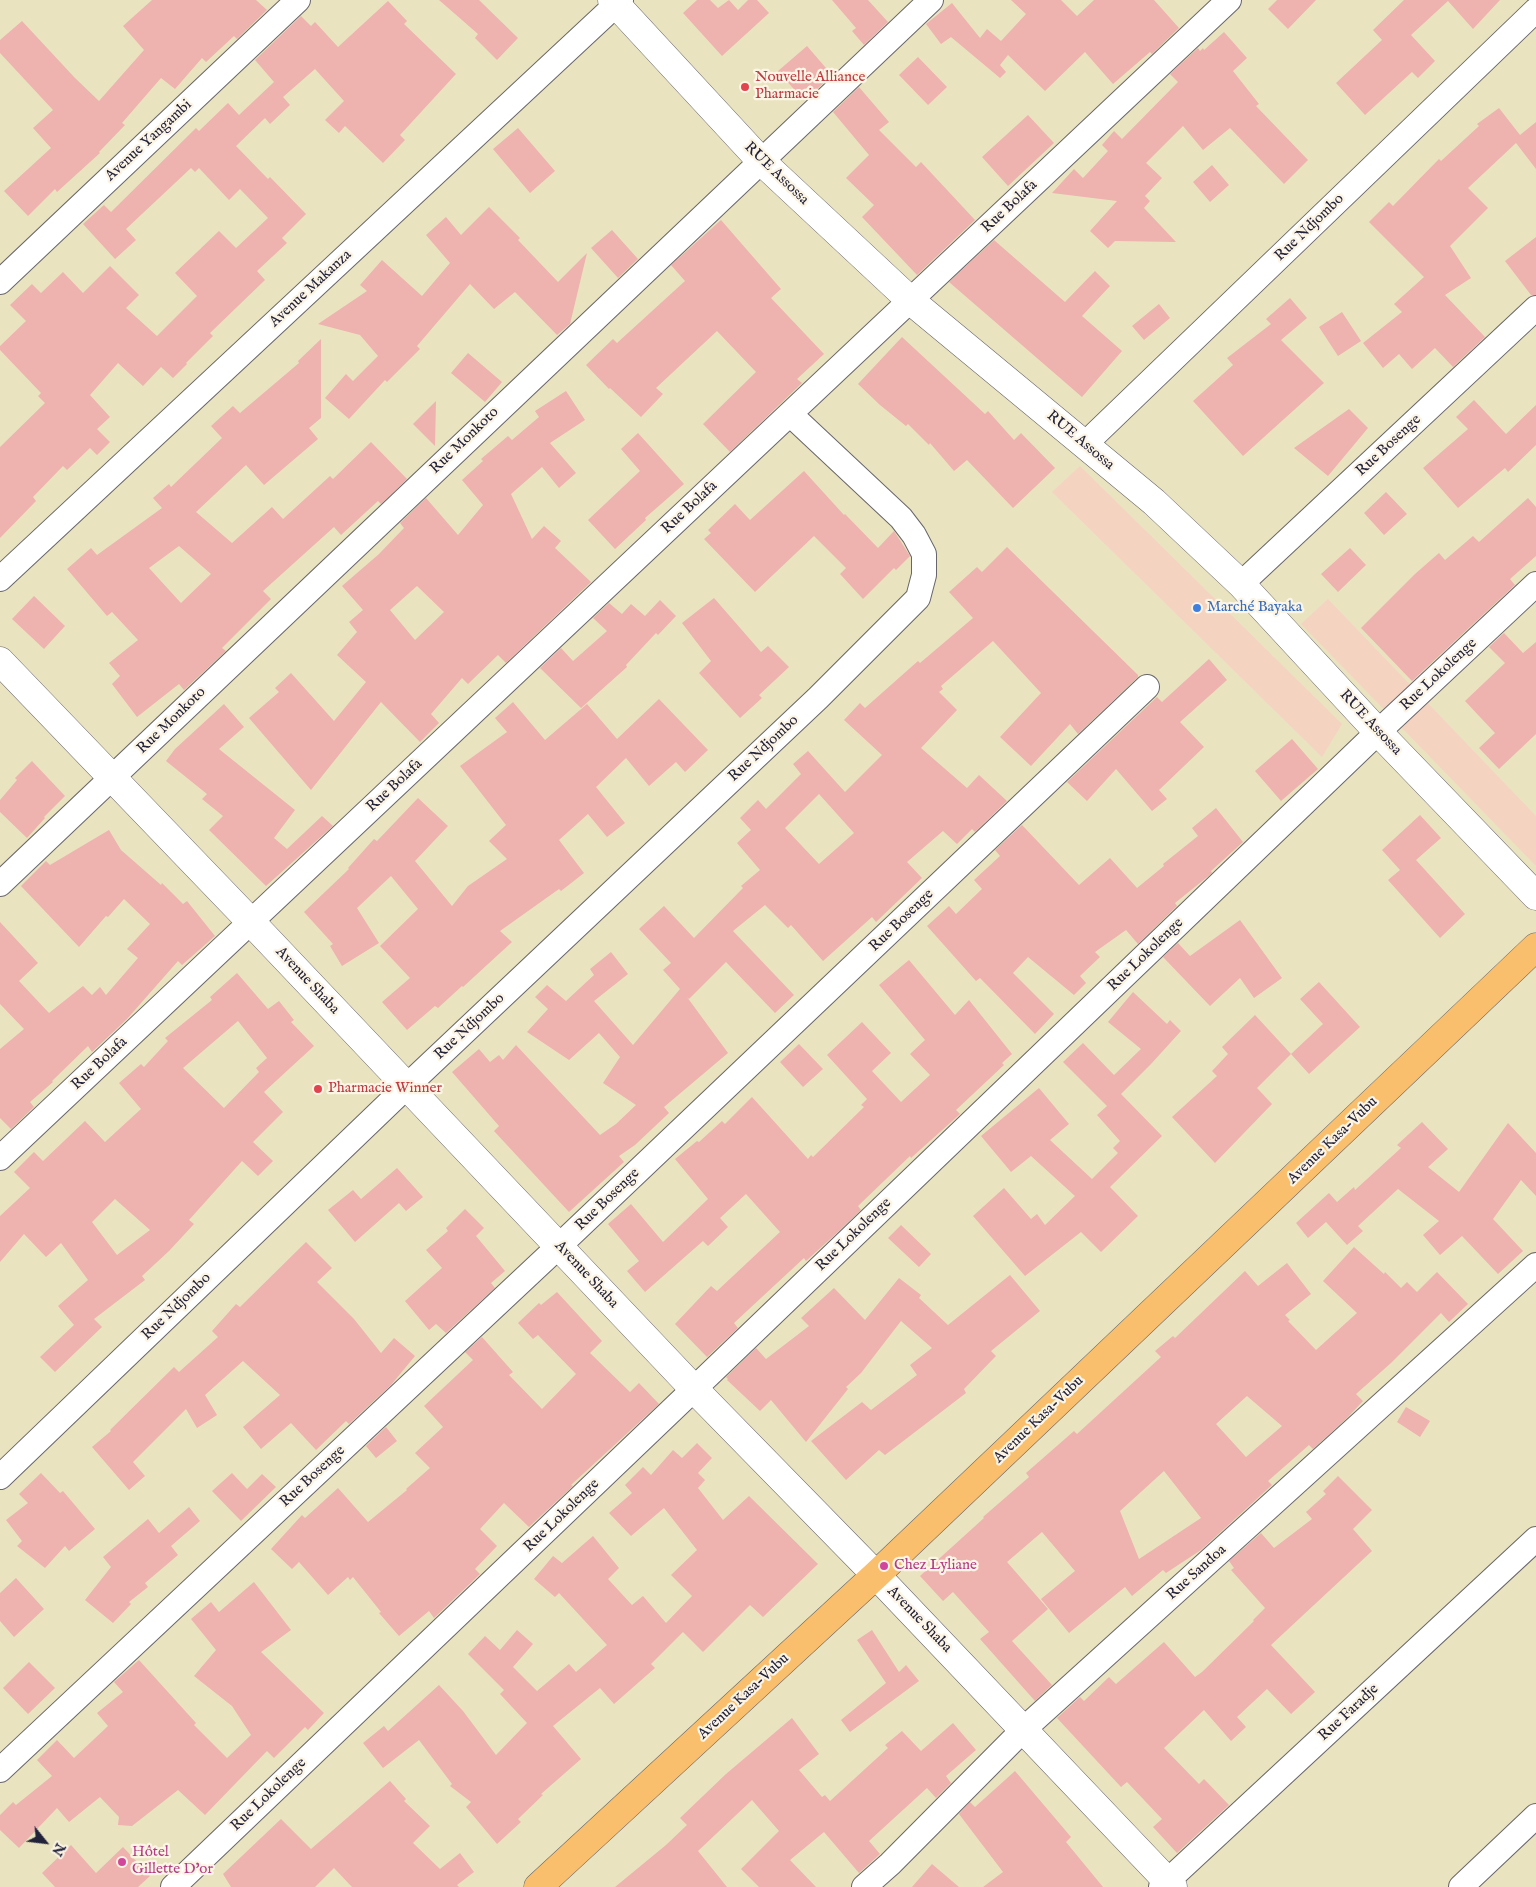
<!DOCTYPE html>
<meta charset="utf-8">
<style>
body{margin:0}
#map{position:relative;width:1536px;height:1887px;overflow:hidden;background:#eae3c0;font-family:"IM FELL English",serif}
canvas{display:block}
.north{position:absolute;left:20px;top:1817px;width:50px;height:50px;-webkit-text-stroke:4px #fcf5e5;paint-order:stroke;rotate:119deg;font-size:14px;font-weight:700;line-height:20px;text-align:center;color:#22223b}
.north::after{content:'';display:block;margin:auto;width:18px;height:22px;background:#22223b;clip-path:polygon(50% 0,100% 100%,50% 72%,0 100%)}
</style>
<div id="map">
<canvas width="1536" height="1887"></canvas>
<div class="north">N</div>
</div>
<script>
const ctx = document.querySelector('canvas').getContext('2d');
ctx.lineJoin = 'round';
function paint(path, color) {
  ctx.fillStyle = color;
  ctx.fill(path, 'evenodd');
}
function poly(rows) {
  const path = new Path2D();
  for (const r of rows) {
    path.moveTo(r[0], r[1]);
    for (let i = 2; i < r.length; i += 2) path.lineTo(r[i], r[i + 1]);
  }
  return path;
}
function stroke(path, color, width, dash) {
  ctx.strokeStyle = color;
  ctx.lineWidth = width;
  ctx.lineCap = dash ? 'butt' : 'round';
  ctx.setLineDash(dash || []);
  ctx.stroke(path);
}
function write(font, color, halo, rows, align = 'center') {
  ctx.font = font + ' "IM FELL English",serif';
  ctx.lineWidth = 4.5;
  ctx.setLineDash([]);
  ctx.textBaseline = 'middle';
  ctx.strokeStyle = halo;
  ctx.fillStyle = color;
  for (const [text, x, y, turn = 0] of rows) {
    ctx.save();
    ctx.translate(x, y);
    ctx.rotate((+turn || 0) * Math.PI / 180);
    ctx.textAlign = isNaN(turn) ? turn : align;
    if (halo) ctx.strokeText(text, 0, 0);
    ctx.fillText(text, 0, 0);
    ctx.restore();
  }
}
paint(poly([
 [1080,466,1342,724,1322,757,1052,492],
 [1328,599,1536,816,1536,866,1301,624]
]), '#f5d3c1');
paint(poly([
 [152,0,256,0,267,10,237,39,234,36,206,62,202,58,175,89,161,78,122,123,125,125,99,152,100,153,57,192,55,189,28,216,4,191,51,148,33,128,53,110,0,53,0,40,22,21,75,78,99,101,144,50,123,26],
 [439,0,479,0,518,38,497,60,475,38,478,34],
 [697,0,710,0,718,8,729,0,738,10,748,0,757,0,769,13,722,56,683,13],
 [832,0,868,0,888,22,864,45,852,31,856,28],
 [1011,0,1061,0,1077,16,1094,0,1154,0,1179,28,1152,54,1150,52,1113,84,1085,52,1045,91,1008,55,1000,65,1006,72,1000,78,951,37,941,44,926,24,952,3,980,38,987,29,1001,41,1026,14],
 [1277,0,1316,0,1288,29,1268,9],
 [1404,0,1500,0,1473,29,1448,1,1411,35,1435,61,1418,78,1412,72,1365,115,1336,83,1382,40,1373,30],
 [388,1,407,21,404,24,456,74,400,135,405,140,383,163,345,126,339,133,325,120,344,101,315,69,283,97,290,105,270,124,265,118,236,146,268,179,270,177,306,214,282,238,287,243,257,271,265,280,210,333,213,336,186,363,187,364,173,378,161,367,143,386,118,363,90,395,110,417,97,429,110,442,97,455,90,448,67,470,63,466,33,497,36,501,0,538,0,447,45,403,38,396,41,393,0,350,0,346,26,321,10,305,32,284,41,293,63,272,83,293,110,266,139,295,126,308,157,336,197,296,175,273,219,231,236,248,268,218,240,189,229,200,199,168,195,172,191,168,126,229,136,240,115,259,83,224,104,205,111,212,196,128,199,131,228,103,239,115,274,82,255,60,301,16,311,26,315,22,338,47],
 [1224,32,1247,58,1233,71,1259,104,1256,106,1308,160,1284,184,1230,128,1203,150,1183,126,1146,163,1162,178,1145,196,1150,201,1144,208,1176,242,1115,241,1108,248,1090,231,1117,201,1052,193,1074,169,1083,178,1108,151,1102,145,1114,131,1122,139,1178,82,1170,74,1198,48,1200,51,1203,48,1204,50],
 [807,46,832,75,815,91,810,85,799,95,778,71],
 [918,57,947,87,928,105,899,75],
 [859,87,889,122,879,130,916,167,921,162,975,220,917,275,862,217,874,205,846,178,869,155,833,112],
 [1499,108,1520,135,1536,122,1536,169,1516,143,1468,188,1488,208,1450,246,1471,278,1445,295,1485,337,1453,367,1435,348,1412,369,1399,354,1383,368,1363,343,1402,312,1394,304,1424,277,1369,222,1389,202,1393,206,1439,159,1441,161,1479,126,1477,124],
 [1028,115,1054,143,1008,186,982,157],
 [518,128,555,171,530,193,493,149],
 [1212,165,1229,185,1210,202,1193,182],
 [489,207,520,238,518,240,558,282,587,253,570,324,557,335,515,292,494,309,470,284,417,346,420,349,387,382,385,380,349,419,325,398,346,374,353,381,378,356,360,335,318,324,367,291,360,285,382,260,422,296,450,263,426,235,446,217,461,235],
 [721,220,781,289,771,298,824,354,797,379,802,383,730,452,703,424,756,372,717,331,656,388,663,394,641,417,610,388,609,389,586,365,613,339,617,343,685,281,671,265],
 [612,230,638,259,618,278,591,248],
 [1536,237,1536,295,1531,295,1505,261],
 [994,240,1065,302,1095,271,1110,286,1082,316,1122,351,1082,397,949,282],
 [1290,298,1307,318,1281,340,1324,383,1243,456,1193,401,1233,365,1227,358,1271,324,1266,319],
 [1159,304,1170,318,1144,340,1132,326],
 [1342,312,1361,341,1338,356,1319,327],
 [902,337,985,414,988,411,1014,440,1021,433,1055,468,1013,508,967,460,954,471,930,443,929,445,908,424,906,426,880,405,858,384],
 [321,339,321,418,309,428,318,439,264,485,246,465,196,512,232,543,272,507,283,519,330,476,333,479,371,442,407,479,381,504,378,501,341,535,334,527,263,591,271,599,222,648,226,651,184,690,179,684,137,717,112,684,120,676,109,663,138,640,112,612,107,616,67,569,91,548,97,555,162,508,153,498,169,484,171,487,222,438,211,426,233,406,240,413,299,363,298,361],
 [179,546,211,574,181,603,149,568],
 [468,353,502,382,485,402,451,373],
 [566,391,585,420,550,443,576,473,559,488,542,467,511,494,532,539,544,526,561,541,555,548,591,582,506,663,498,655,468,684,462,678,431,714,439,723,420,742,381,702,311,790,249,718,279,692,275,688,291,673,334,721,366,682,337,655,357,632,349,622,363,610,342,586,379,554,404,528,400,523,426,498,458,535,483,505,462,480,483,461,481,459,508,436,512,440,539,417,535,411],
 [417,586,444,612,415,640,390,610],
 [1474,400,1506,434,1536,405,1536,445,1508,472,1505,468,1458,508,1423,468,1468,429,1456,417],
 [436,401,435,446,413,424],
 [1349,409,1368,428,1328,476,1294,448],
 [638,433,684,484,645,518,646,520,615,549,588,520,640,471,621,449],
 [804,471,844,515,845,514,878,548,894,531,910,556,896,570,894,568,863,599,840,574,846,568,814,536,755,592,704,539,711,533,708,530,735,504,750,520],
 [1386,492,1407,514,1384,535,1364,513],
 [1528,498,1536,507,1536,556,1510,579,1515,585,1412,681,1361,628,1415,574,1439,553,1445,560,1473,536,1479,542],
 [1007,547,1138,675,1138,677,1078,734,1070,724,1031,766,1000,737,1041,693,993,641,941,686,943,689,939,692,957,710,921,748,967,788,979,775,1007,801,975,832,972,829,957,844,943,831,907,862,922,878,876,922,872,917,823,961,791,925,788,928,765,905,733,931,794,995,775,1013,726,962,689,999,687,997,728,1053,664,1107,669,1113,635,1145,619,1156,624,1162,569,1212,494,1131,499,1126,452,1072,479,1049,490,1062,499,1055,503,1060,516,1045,600,1135,616,1124,636,1105,603,1083,620,1057,599,1033,569,1060,527,1032,548,1009,535,997,547,985,566,1001,594,975,590,969,611,952,628,974,594,1001,633,1045,680,989,663,970,671,963,639,929,664,906,694,938,743,888,741,886,760,870,737,843,751,830,740,818,758,800,766,809,801,774,793,764,808,751,845,792,882,755,844,720,860,703,865,708,918,661,920,663,973,618,949,592,977,567,982,572],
 [819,794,854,833,819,864,785,828],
 [1350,548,1366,565,1338,592,1321,574],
 [34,596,65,626,44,649,12,619],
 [714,598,761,652,768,646,789,667,759,695,762,698,740,718,699,673,711,661,682,623],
 [660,600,676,616,658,635,656,633,626,665,627,667,581,708,540,668,561,648,573,661,607,631,593,618,609,603,622,614,631,604,645,616],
 [1504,633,1523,653,1536,642,1536,734,1499,769,1479,748,1495,733,1465,701,1505,663,1489,647],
 [1209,659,1227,680,1180,722,1204,747,1159,790,1167,799,1152,811,1116,769,1087,801,1067,782,1157,697,1162,702],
 [659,699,708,750,685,772,676,762,649,786,626,758,596,787,625,823,607,837,588,814,559,840,584,873,561,891,559,889,500,931,512,942,463,987,462,986,438,1008,435,1006,407,1030,382,1002,410,978,380,946,418,909,391,876,357,908,379,943,342,966,330,946,333,944,304,912,349,869,348,868,374,839,377,841,418,798,448,826,415,861,452,906,468,886,507,859,489,841,506,825,460,766,507,732,495,718,513,702,545,740,587,704,617,739],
 [224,704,244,727,219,749,295,810,274,838,287,849,322,816,333,826,266,886,209,830,223,816,202,799,207,794,166,761,175,749],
 [1292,739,1318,769,1281,801,1255,771],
 [32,761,65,796,44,817,45,818,27,838,0,812,0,800,17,780,15,778],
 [1216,808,1243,842,1211,871,1212,873,1206,878,1175,903,1177,906,1138,944,1126,930,1095,952,1100,957,1080,976,1086,983,1074,995,1028,957,1013,973,1054,1014,1035,1034,980,978,976,981,927,926,949,906,956,914,982,889,974,880,1000,856,995,850,1022,825,1079,885,1110,858,1137,888,1164,866,1163,864,1198,836,1192,828],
 [1420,815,1441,838,1416,860,1465,914,1440,938,1388,880,1400,870,1382,850],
 [109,830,121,850,161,885,162,883,183,904,187,901,215,936,182,965,178,961,127,1019,92,1052,88,1046,52,1081,53,1082,30,1102,34,1107,11,1129,0,1118,0,1049,24,1029,0,1004,0,922,38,963,19,981,49,1013,83,986,92,995,100,987,106,995,138,958,127,949,150,924,124,899,108,917,106,916,79,947,21,886,46,861,50,865],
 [1240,920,1282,978,1254,998,1240,978,1210,1006,1163,957,1178,943,1190,956],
 [909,960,955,1015,969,1000,1012,1054,1002,1063,1004,1065,956,1110,960,1114,911,1158,910,1156,858,1206,861,1210,839,1231,806,1261,804,1258,734,1323,738,1328,707,1357,675,1324,711,1286,717,1291,780,1232,746,1194,720,1218,728,1227,708,1246,703,1241,645,1292,627,1271,639,1261,608,1224,631,1204,663,1242,708,1199,675,1159,697,1141,699,1142,722,1121,725,1124,752,1097,808,1159,811,1155,813,1157,864,1107,861,1105,867,1099,827,1055,862,1022,891,1053,872,1071,901,1102,930,1075,910,1054,925,1040,879,985],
 [237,973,268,1009,279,1001,294,1020,291,1022,314,1046,264,1092,283,1112,253,1142,273,1161,258,1176,242,1161,189,1220,194,1224,169,1251,142,1276,145,1280,94,1319,102,1327,55,1372,40,1357,74,1325,58,1306,88,1280,61,1243,46,1257,24,1234,0,1262,0,1216,30,1188,14,1172,34,1152,43,1161,85,1121,105,1142,141,1109,119,1083,141,1064,144,1067,168,1041,165,1038,212,1000,210,997],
 [238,1021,267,1058,256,1068,259,1072,224,1108,183,1068],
 [115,1199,150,1230,117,1255,92,1222],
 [1319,982,1360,1027,1309,1074,1291,1054,1323,1024,1300,999],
 [1133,992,1167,1024,1170,1020,1181,1031,1151,1064,1121,1094,1162,1136,1110,1187,1138,1216,1101,1252,1081,1232,1025,1276,973,1216,1004,1188,1031,1219,1037,1214,1045,1225,1075,1196,1031,1156,1011,1172,981,1136,1039,1088,1069,1124,1050,1140,1092,1179,1118,1153,1113,1148,1120,1141,1097,1115,1107,1106,1063,1062,1083,1043,1114,1075,1141,1049,1108,1022],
 [1255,1015,1291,1054,1257,1088,1272,1104,1215,1163,1172,1117,1217,1076,1212,1071,1228,1054,1222,1047],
 [799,1044,823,1069,803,1087,780,1062],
 [1422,1122,1448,1149,1428,1167,1459,1192,1508,1123,1536,1153,1536,1196,1521,1180,1493,1219,1523,1251,1498,1274,1462,1236,1440,1255,1423,1235,1439,1221,1398,1189,1358,1226,1363,1231,1347,1245,1326,1222,1308,1238,1296,1223,1329,1193,1337,1202,1354,1187,1355,1190,1401,1148,1397,1145],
 [397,1168,423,1197,406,1211,399,1203,355,1242,328,1210,353,1190,361,1199],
 [465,1209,484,1228,476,1236,505,1271,491,1283,495,1288,446,1333,436,1324,429,1330,405,1301,442,1268,426,1250,448,1231,446,1228],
 [901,1225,931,1254,919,1267,888,1238],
 [306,1242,332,1268,317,1282,354,1319,381,1353,394,1338,415,1356,391,1385,349,1424,346,1421,316,1450,291,1423,261,1449,243,1427,280,1395,243,1361,205,1395,217,1415,197,1428,186,1409,133,1462,145,1476,129,1490,92,1447,111,1431,110,1430,174,1367,179,1372,218,1337,212,1331,236,1304,240,1307],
 [1354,1247,1384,1274,1385,1272,1401,1288,1407,1282,1417,1292,1437,1272,1468,1304,1449,1322,1441,1313,1391,1363,1356,1394,1363,1401,1347,1418,1313,1449,1309,1445,1268,1481,1272,1485,1201,1550,1166,1573,1163,1570,1132,1596,1125,1587,1069,1633,1041,1599,1075,1571,1042,1532,1007,1562,1048,1609,1012,1641,1052,1685,1035,1701,980,1639,989,1632,953,1592,943,1601,920,1576,984,1518,983,1517,1029,1477,1026,1473,1074,1431,1077,1434,1161,1357,1155,1351,1173,1336,1175,1338,1245,1271,1258,1286,1287,1263,1311,1294,1285,1315,1290,1320,1288,1321,1316,1350,1357,1313,1323,1281],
 [1247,1396,1282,1426,1246,1457,1216,1424],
 [1164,1471,1201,1518,1139,1559,1120,1511],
 [1010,1275,1040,1311,991,1351,996,1356,964,1389,966,1393,885,1455,879,1450,846,1480,811,1441,862,1402,871,1410,917,1375,910,1365,932,1348,901,1321,861,1373,846,1387,848,1389,806,1442,771,1400,760,1411,727,1380,728,1379,726,1377,756,1348,766,1359,809,1326,801,1318,834,1288,865,1320,899,1278,921,1295,919,1298,948,1325],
 [557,1292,602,1341,590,1353,630,1392,639,1383,659,1404,571,1485,573,1486,529,1527,504,1503,480,1529,497,1546,475,1569,480,1574,434,1618,429,1611,399,1636,379,1613,381,1612,353,1577,350,1580,348,1577,328,1595,299,1562,292,1569,271,1549,302,1515,305,1518,338,1488,368,1522,407,1490,406,1489,430,1468,415,1453,443,1427,424,1406,473,1360,465,1352,482,1337,513,1372,509,1375,542,1409,576,1374,538,1335,533,1339,518,1323,539,1303,541,1305],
 [1406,1407,1430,1421,1420,1437,1397,1422],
 [386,1427,397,1441,376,1458,366,1446],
 [697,1443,712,1458,698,1473,705,1480,698,1488,723,1520,749,1496,818,1564,763,1617,750,1605,703,1652,683,1632,651,1664,655,1668,614,1704,600,1688,553,1726,581,1759,541,1794,543,1795,518,1819,521,1822,497,1844,466,1807,471,1802,450,1786,452,1784,419,1740,383,1768,363,1743,384,1726,388,1731,439,1685,463,1711,496,1755,527,1723,500,1694,504,1690,468,1654,485,1636,500,1650,517,1630,533,1644,513,1667,537,1691,569,1664,576,1672,607,1645,559,1593,555,1597,534,1579,553,1556,562,1563,593,1536,619,1568,608,1579,632,1605,643,1596,666,1623,692,1596,671,1575,697,1550,664,1508,631,1536,609,1513,632,1493,625,1485,643,1467,651,1475,673,1450,682,1458],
 [41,1473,60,1493,63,1491,95,1529,69,1551,65,1546,45,1568,17,1546,22,1541,6,1520,28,1503,19,1494],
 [232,1473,247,1489,262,1474,276,1487,241,1521,212,1491],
 [1338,1476,1372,1510,1353,1529,1372,1551,1271,1645,1315,1692,1291,1714,1267,1689,1237,1717,1246,1727,1231,1741,1204,1710,1164,1748,1199,1784,1204,1779,1229,1805,1177,1853,1153,1827,1162,1819,1127,1782,1121,1787,1057,1718,1080,1697,1084,1701,1109,1677,1116,1684,1164,1642,1195,1677,1202,1672,1254,1621,1253,1620,1265,1608,1231,1570,1234,1568,1229,1561,1261,1533,1274,1548,1312,1519,1306,1512,1326,1494,1323,1491],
 [189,1507,200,1521,171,1546,178,1555,145,1583,148,1587,129,1602,131,1604,113,1623,85,1600,111,1567,103,1557,148,1519,159,1533],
 [16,1578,44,1609,14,1637,0,1621,0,1593],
 [254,1582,291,1630,261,1652,324,1713,308,1730,305,1727,274,1758,267,1751,205,1815,178,1790,132,1826,118,1825,119,1817,100,1797,69,1822,57,1808,19,1848,0,1830,0,1815,13,1802,16,1805,52,1776,37,1760,57,1740,74,1758,108,1726,97,1713,123,1692,114,1682,139,1660,196,1723,194,1725,227,1758,251,1735,232,1706,194,1676,216,1650,191,1619,211,1602,219,1612],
 [872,1630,899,1672,906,1665,919,1681,850,1732,841,1720,886,1683,857,1640],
 [29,1662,55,1688,28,1714,3,1688],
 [792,1718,819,1754,799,1770,822,1797,825,1795,830,1801,888,1748,885,1745,902,1731,921,1751,953,1723,976,1750,946,1776,951,1783,936,1798,927,1788,869,1841,880,1854,859,1873,824,1832,790,1860,816,1887,759,1887,741,1869,779,1831,752,1800,698,1851,727,1887,615,1887,666,1845,687,1825,680,1818,726,1774],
 [1015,1771,1071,1837,1066,1842,1103,1887,983,1887,1003,1872,959,1814,970,1802,975,1807],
 [390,1781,406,1799,404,1801,430,1826,413,1843,440,1869,460,1853,474,1872,457,1885,459,1887,352,1887,334,1868,315,1887,231,1887,223,1874,281,1819,311,1849],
 [71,1845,96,1873,123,1847,150,1876,138,1887,55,1887,42,1873],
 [932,1864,959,1887,912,1887]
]), '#eeb2af');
const minor = poly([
 [0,282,298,0],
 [1084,445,1536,10],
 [0,579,621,0],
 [1241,584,1536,308],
 [0,884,931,0],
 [0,1158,1229,0],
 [0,1477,406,1087,818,698,918,598,924,575,924,554,914,535,901,518,790,414],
 [0,1770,559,1246,1147,687],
 [173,1887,694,1389,1378,732,1536,584],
 [864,1887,890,1864,1024,1729,1536,1265],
 [1161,1887,1536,1539],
 [1461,1887,1536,1816]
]);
const tertiary = poly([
 [612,0,761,161,911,301,1154,502,1241,584,1378,732,1536,896],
 [0,661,251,922,694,1389,876,1575,1173,1887]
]);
const primary = poly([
 [538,1887,876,1575,1536,947]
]);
stroke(minor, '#68666a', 26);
stroke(tertiary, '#68666a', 29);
stroke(primary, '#68666a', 29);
stroke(minor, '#fff', 24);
stroke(tertiary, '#fff', 28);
stroke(primary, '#f9bf6c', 28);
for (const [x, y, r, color] of [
 [745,87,5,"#e0444e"],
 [1197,608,5,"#3f7fe0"],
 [318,1089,5,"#e0444e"],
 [884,1566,5,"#d1479c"],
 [122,1862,5,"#d1479c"]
]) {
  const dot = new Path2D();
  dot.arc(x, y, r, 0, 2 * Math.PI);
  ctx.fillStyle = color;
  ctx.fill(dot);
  stroke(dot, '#fcf5e5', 2);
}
write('15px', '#be3a42', '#fcf5e5', [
 ["Nouvelle Alliance",755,78],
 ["Pharmacie",755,95],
 ["Pharmacie Winner",328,1089]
], 'left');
write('15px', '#22223b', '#fcf5e5', [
 ["Avenue Yangambi",149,141,-43],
 ["RUE Assossa",776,174,44],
 ["Rue Bolafa",1010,207,-43],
 ["Rue Ndjombo",1310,228,-44],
 ["Avenue Makanza",311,289,-43],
 ["Rue Monkoto",465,441,-44],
 ["RUE Assossa",1080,441,40],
 ["Rue Bosenge",1389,446,-43],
 ["Rue Bolafa",690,508,-43],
 ["Rue Lokolenge",1439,675,-43],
 ["Rue Monkoto",172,721,-44],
 ["RUE Assossa",1370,723,47],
 ["Rue Ndjombo",764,749,-43],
 ["Rue Bolafa",395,786,-43],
 ["Rue Bosenge",902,921,-44],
 ["Rue Lokolenge",1146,955,-44],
 ["Avenue Shaba",307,981,47],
 ["Rue Ndjombo",470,1027,-43],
 ["Rue Bolafa",100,1064,-43],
 ["Avenue Kasa-Vubu",1333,1141,-44],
 ["Rue Bosenge",608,1200,-44],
 ["Rue Lokolenge",854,1235,-44],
 ["Avenue Shaba",586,1275,47],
 ["Rue Ndjombo",177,1307,-44],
 ["Avenue Kasa-Vubu",1039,1420,-44],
 ["Rue Bosenge",313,1477,-43],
 ["Rue Lokolenge",562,1516,-44],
 ["Rue Sandoa",1197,1573,-42],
 ["Avenue Shaba",919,1620,46],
 ["Avenue Kasa-Vubu",744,1697,-43],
 ["Rue Faradje",1349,1713,-43],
 ["Rue Lokolenge",269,1795,-44]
]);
write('15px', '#366cbe', '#fcf5e5', [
 ["Marché Bayaka",1207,608]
], 'left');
write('15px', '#b23c85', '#fcf5e5', [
 ["Chez Lyliane",894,1566],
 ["Hôtel",132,1853],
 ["Gillette D'or",132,1870]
], 'left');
</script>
